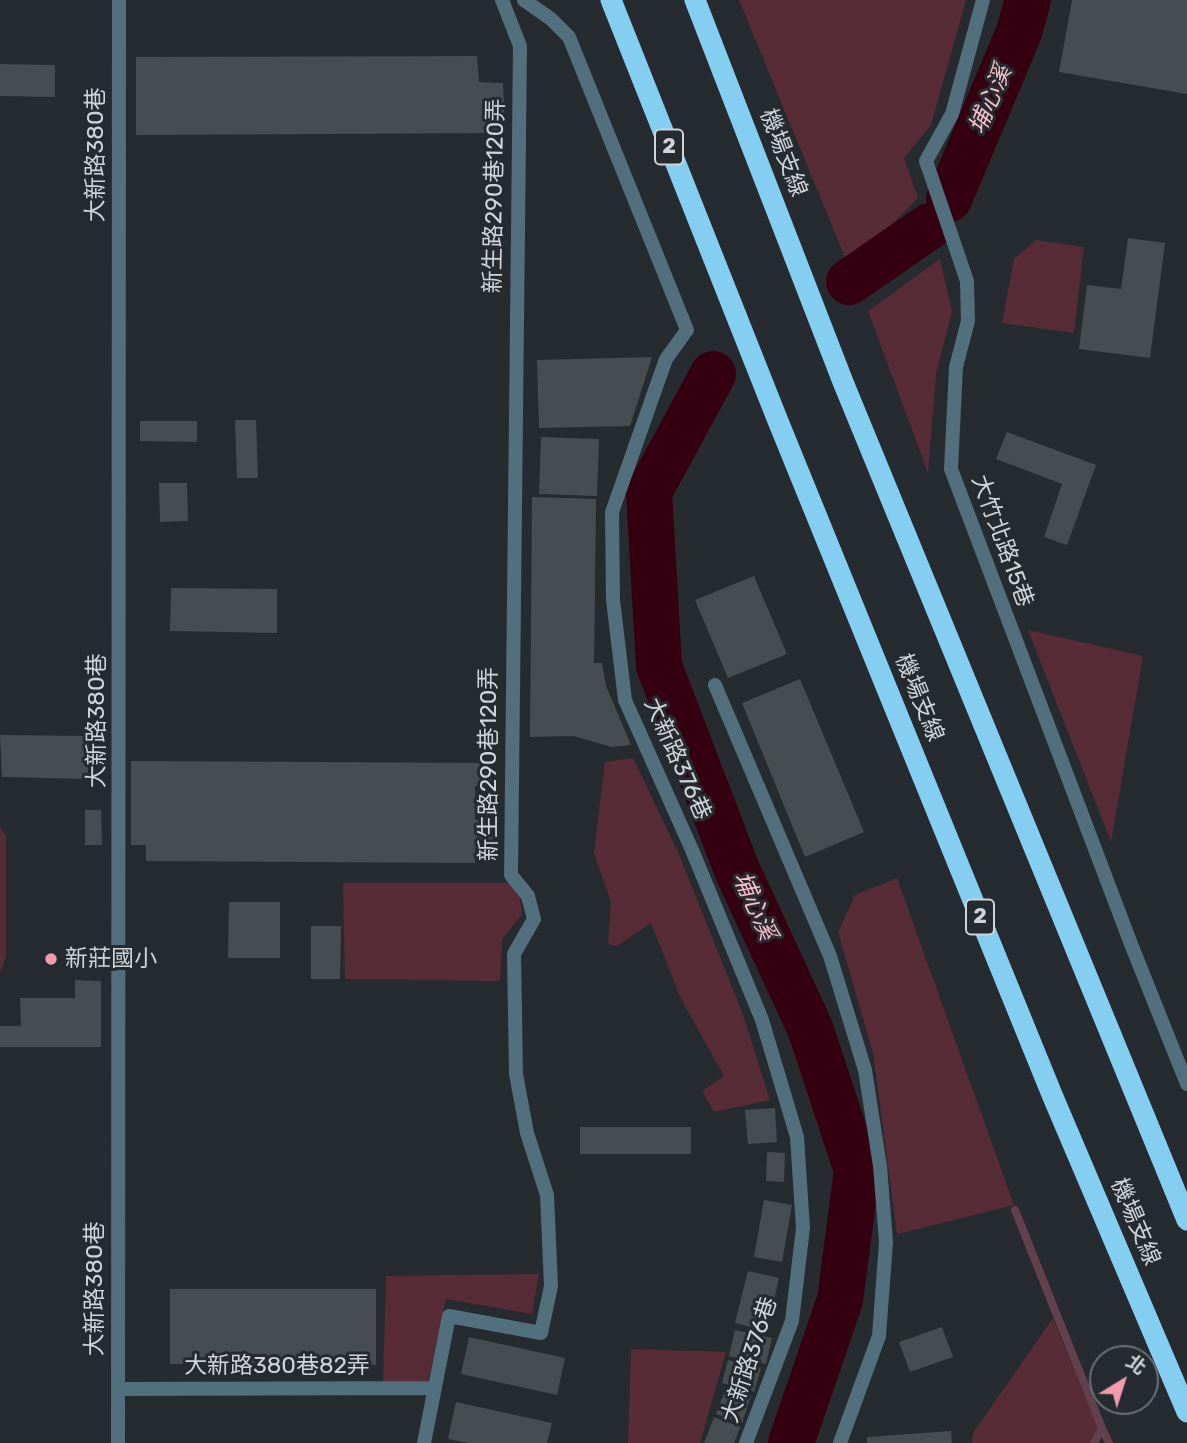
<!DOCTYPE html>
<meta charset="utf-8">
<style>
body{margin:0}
#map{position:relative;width:1187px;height:1443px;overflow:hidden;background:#252b2f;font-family:Rubik,"Noto Sans TC",sans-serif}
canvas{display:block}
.north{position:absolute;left:1089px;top:1345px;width:70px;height:70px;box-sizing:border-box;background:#252b2f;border:2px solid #696f72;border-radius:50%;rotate:38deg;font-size:19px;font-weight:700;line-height:28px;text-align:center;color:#d0d4d7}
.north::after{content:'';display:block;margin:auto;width:24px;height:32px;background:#f29aae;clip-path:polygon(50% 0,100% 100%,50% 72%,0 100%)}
</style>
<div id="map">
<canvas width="1187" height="1443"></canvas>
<div class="north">北</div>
</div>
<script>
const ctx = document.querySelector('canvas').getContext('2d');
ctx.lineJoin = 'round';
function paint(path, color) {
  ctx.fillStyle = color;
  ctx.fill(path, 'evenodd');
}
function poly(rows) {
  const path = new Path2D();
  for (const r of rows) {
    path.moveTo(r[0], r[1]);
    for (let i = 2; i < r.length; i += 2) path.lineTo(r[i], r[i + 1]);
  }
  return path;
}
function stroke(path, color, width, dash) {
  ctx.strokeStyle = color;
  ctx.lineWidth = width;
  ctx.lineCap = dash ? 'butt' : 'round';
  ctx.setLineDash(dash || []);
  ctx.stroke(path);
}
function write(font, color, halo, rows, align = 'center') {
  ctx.font = font + ' Rubik,"Noto Sans TC",sans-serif';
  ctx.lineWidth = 6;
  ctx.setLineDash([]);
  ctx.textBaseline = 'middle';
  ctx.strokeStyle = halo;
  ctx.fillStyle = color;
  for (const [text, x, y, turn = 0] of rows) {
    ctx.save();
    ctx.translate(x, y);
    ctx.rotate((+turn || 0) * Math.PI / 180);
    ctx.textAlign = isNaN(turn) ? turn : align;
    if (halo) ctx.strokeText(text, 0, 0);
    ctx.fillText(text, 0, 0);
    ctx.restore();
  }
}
paint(poly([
 [739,0,966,0,931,125,904,158,918,198,849,267],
 [1036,240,1084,247,1074,333,1002,323,1014,259],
 [940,259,952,312,936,374,928,473,868,311],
 [1028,630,1143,656,1111,842],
 [633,758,678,852,742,1012,770,1100,714,1112,702,1091,724,1076,681,999,651,923,617,946,608,944,611,902,594,853,605,762],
 [0,827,6,836,6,956,0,974],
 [897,878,1014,1205,897,1234,873,1053,838,932,855,895],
 [343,883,512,883,520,898,522,915,502,939,500,981,345,979],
 [539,1274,532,1314,446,1299,428,1381,383,1382,386,1276],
 [1053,1318,1098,1428,1090,1443,972,1443,973,1433],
 [631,1349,726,1352,700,1443,628,1443]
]), '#582c37');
stroke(poly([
 [1015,1210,1102,1428,1094,1443],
 [1102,1428,1109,1443]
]), '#63404c', 8);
stroke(poly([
 [949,199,1019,32,1028,0],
 [849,282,930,226],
 [713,374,649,492,659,666,737,870,810,1028,857,1170,840,1300,791,1443]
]), '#340011', 46);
paint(poly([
 [1072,0,1187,0,1187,94,1059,72],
 [477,56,479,82,503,83,505,133,136,135,136,57],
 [0,64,55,65,55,97,0,96],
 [1128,238,1165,243,1150,358,1079,349,1087,285,1121,289],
 [652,357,630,426,539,428,537,360],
 [235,420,256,420,258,478,237,478],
 [140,421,197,421,197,442,140,441],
 [1007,432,1096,465,1067,545,1044,537,1062,484,996,459],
 [541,437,599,439,597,496,539,494],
 [159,483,187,483,188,521,160,522],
 [532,497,596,499,594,663,602,663,606,686,631,745,612,747,573,736,530,737],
 [754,576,787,654,728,678,695,600],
 [171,588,277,589,277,633,170,631],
 [800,679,864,832,805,857,742,703],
 [0,735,88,736,88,779,2,777],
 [131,761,492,763,492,786,475,786,475,820,493,820,493,849,475,848,475,863,146,861,146,845,131,845],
 [85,810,101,810,102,845,85,845],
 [229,902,280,902,280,958,228,958],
 [311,926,341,926,340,979,311,979],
 [75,980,101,981,101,1047,0,1047,0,1026,21,1026,20,998,75,998],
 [775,1108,777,1142,748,1144,745,1110],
 [580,1127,691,1127,691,1154,580,1154],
 [767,1152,785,1153,784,1182,766,1181],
 [764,1200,792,1205,782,1262,754,1257],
 [748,1271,779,1278,767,1331,735,1323],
 [170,1289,376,1289,376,1365,170,1364],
 [942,1327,953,1357,910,1372,899,1342],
 [735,1330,772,1338,766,1364,729,1356],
 [469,1337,565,1358,557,1395,461,1374],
 [728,1360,761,1368,754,1392,722,1383],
 [726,1388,751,1396,742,1423,716,1414],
 [456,1402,552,1423,547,1443,469,1443,448,1439],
 [714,1417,740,1427,734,1443,704,1443],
 [951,1431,952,1443,867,1443,867,1437]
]), '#464d51');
stroke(poly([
 [524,0,551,19,569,37,687,330,666,359,612,512,613,600,625,700,692,850,762,1020,797,1137,803,1228,792,1321,746,1443],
 [983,0,952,114,926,161,967,281,968,321,956,367,951,469,1131,944,1187,1084],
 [715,685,830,956,865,1070,880,1166,886,1242,879,1336,840,1443],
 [119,1389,435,1388],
 [118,1443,119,0],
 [424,1443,449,1316,541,1333,551,1286,547,1195,527,1133,516,1074,514,954,534,919,528,896,511,875,520,46,502,0]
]), '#526f7d', 14);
stroke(poly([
 [611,0,778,421,1053,1097,1187,1412],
 [695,0,843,382,1187,1220]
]), '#84cef2', 21);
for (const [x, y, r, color] of [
 [51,959,7,"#f29aae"]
]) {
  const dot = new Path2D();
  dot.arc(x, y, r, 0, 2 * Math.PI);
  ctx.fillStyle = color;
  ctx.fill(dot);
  stroke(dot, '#252b2f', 2.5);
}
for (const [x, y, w] of [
 [669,147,28],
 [980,917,28]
]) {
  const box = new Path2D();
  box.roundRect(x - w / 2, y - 17.5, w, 35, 5);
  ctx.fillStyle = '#252b2f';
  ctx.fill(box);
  stroke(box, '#d0d4d7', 2);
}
write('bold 21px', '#d0d4d7', null, [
 ["2",669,147],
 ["2",980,917]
]);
write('23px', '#d0d4d7', '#252b2f', [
 ["機場支線",783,153,69],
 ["大新路380巷",96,155,-90],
 ["新生路290巷120弄",495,196,-89],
 ["大竹北路15巷",1002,541,70],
 ["機場支線",919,698,68],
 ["大新路380巷",97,721,-90],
 ["大新路376巷",677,759,66],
 ["新生路290巷120弄",489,764,-90],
 ["機場支線",1135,1222,67],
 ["大新路380巷",95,1289,-90],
 ["大新路376巷",750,1360,-72],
 ["大新路380巷82弄",277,1366]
]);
write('23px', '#d0d4d7', '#252b2f', [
 ["新莊國小",65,959]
], 'left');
write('italic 24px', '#f9bcc8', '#252b2f', [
 ["埔心溪",991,100,-67],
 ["埔心溪",754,906,66]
]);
</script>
